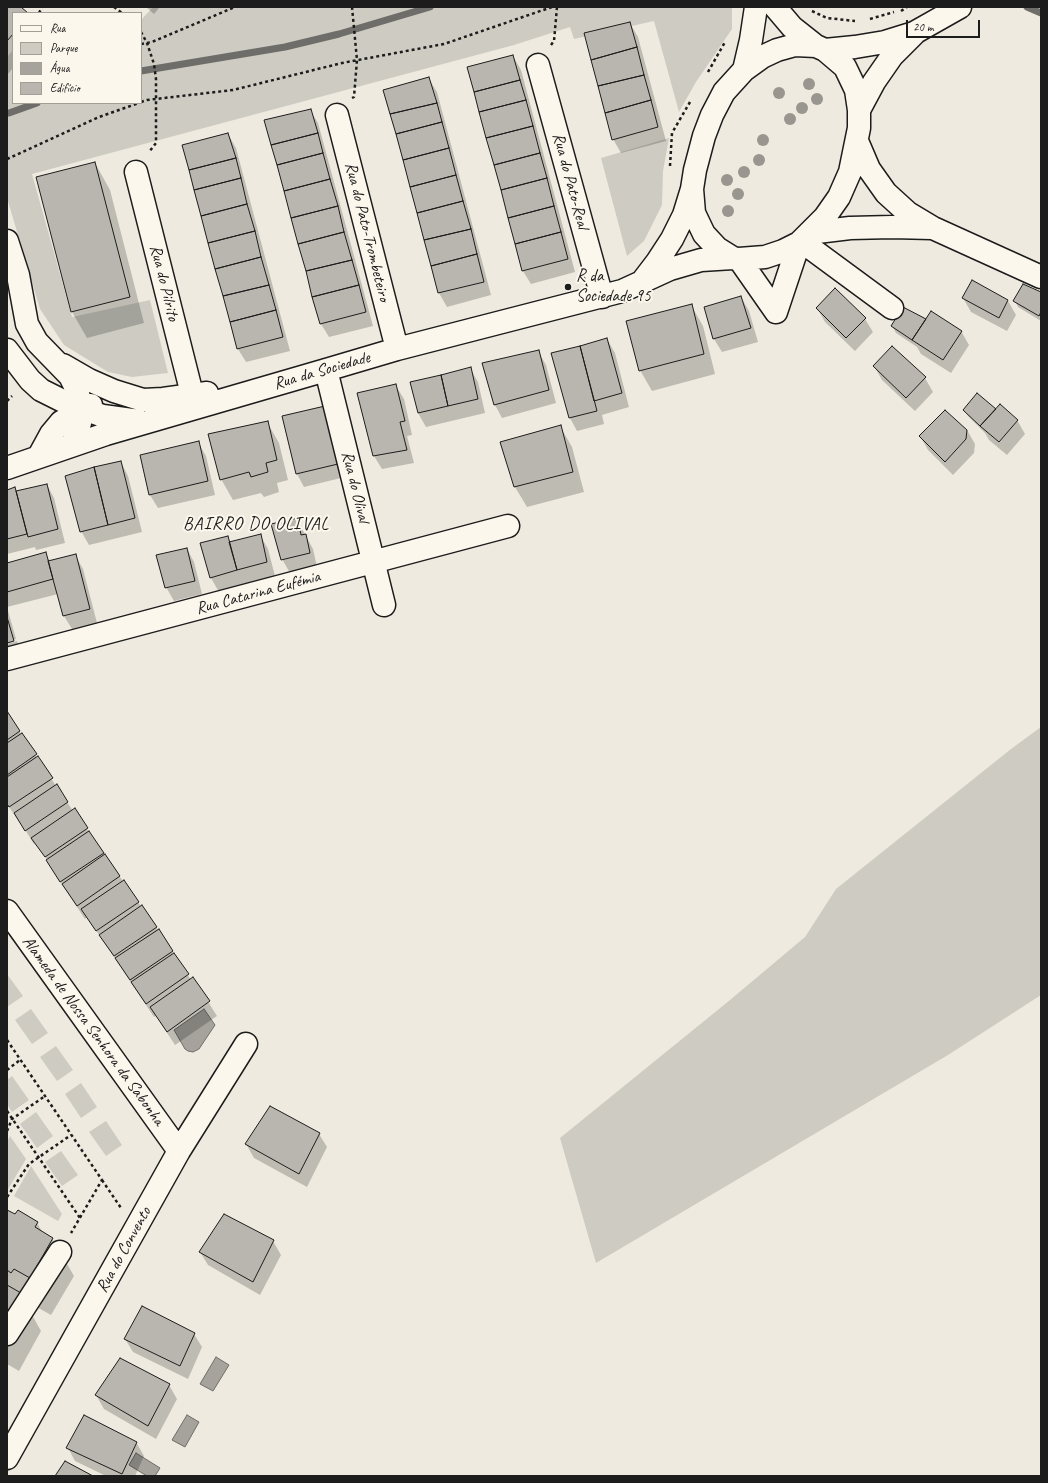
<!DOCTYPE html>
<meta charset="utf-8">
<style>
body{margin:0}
#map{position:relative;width:1048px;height:1483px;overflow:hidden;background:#eeeadf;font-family:Caveat,sans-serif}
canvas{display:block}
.frame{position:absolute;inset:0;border:8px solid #1c1c1c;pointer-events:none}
.legend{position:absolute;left:12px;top:12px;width:130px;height:92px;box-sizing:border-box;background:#fbf7ec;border:1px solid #a29f99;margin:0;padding:5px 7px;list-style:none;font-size:12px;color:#1c1c1c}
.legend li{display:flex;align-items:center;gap:8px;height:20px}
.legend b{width:20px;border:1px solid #a29f99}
.scale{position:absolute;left:906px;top:20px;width:74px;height:18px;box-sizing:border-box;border:2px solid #1c1c1c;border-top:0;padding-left:5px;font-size:12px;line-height:14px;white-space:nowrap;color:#1c1c1c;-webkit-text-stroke:3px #fbf7ec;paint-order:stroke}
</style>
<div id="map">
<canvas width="1048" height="1483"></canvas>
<div class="frame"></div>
<ul class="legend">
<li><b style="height:5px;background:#fbf7ec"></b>Rua</li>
<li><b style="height:11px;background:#ceccc2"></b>Parque</li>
<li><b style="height:11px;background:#a6a39d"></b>Água</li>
<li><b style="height:11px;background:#b9b6af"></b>Edifício</li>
</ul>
<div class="scale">20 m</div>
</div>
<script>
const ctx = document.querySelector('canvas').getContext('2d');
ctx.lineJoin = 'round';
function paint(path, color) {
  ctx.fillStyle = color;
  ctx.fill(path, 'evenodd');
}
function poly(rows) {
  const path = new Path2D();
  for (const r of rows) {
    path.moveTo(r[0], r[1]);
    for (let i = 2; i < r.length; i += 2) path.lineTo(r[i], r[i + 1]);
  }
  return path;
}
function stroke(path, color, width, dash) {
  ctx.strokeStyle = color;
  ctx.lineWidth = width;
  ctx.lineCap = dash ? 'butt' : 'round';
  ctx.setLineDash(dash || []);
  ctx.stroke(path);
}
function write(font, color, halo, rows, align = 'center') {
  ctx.font = font + ' Caveat,sans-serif';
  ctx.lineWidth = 4;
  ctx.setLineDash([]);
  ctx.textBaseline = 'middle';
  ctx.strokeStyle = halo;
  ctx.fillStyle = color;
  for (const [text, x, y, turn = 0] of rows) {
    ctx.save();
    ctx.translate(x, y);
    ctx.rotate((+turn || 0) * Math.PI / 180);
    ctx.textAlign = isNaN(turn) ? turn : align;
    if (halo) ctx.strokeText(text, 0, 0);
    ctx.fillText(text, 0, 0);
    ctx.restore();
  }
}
paint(poly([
 [153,7,732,7,732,29,696,82,679,112,654,21,574,39,570,27,514,45,32,174,72,317,150,300,168,373,132,377,108,372,64,345,40,309,7,198,7,57,13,50,13,103,141,103,141,20],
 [669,138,663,171,662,205,644,241,627,256,601,158],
 [1041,727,1041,995,948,1055,596,1263,560,1138,730,1000,805,937,836,889,1011,749],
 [7,974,23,996,7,1007],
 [31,1009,48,1033,32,1044,15,1020],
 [56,1046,73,1070,57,1081,40,1057],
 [12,1076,29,1100,12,1112,7,1104,7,1080],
 [81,1083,97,1107,81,1118,65,1094],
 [36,1112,53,1136,37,1148,20,1124],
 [106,1121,122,1145,106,1156,89,1132],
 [10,1136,26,1159,7,1191,7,1142],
 [61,1151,78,1175,62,1186,45,1162],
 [31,1166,62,1214,58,1221,14,1196]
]), '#ceccc2');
const water = poly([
 [204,1009,215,1025,199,1049,193,1052,188,1051,185,1049,174,1030,204,1009],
 [216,1357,229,1365,213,1391,200,1384,216,1357],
 [187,1415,199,1422,185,1447,172,1440,187,1415],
 [136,1453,160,1468,155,1476,147,1476,129,1465,136,1453]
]);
paint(water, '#a6a39d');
stroke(water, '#6f6d69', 1);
paint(poly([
 [7,7,20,7,26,13,13,13,13,68,7,75],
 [146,7,160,7,154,14],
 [630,23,638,37,666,141,621,153,613,139],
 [513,56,521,70,575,272,531,284,523,271,468,68],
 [429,79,437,92,491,295,447,307,439,293,384,90],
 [310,110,318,123,373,326,329,337,321,324,266,121],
 [228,134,236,148,290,351,246,362,238,349,183,146],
 [95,163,110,190,144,323,87,338,72,312,37,178],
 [972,282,1008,301,1016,315,1007,331,971,312,963,298],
 [1041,293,1041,321,1018,307,1015,301],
 [741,297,749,311,758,342,722,352,714,339],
 [691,305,703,326,715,374,652,391,640,370],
 [817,308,865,319,873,332,855,351,825,322],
 [926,320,961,331,969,345,951,373,921,354,917,347,896,333,892,326],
 [607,339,615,353,629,407,602,415,604,424,577,431,570,418],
 [892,347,925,378,933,392,915,411,882,380,874,366],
 [538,351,546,365,556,403,502,418,495,405],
 [470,368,478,382,485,413,426,427,418,413,411,383],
 [396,386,404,399,412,435,407,436,414,463,382,469,374,456],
 [324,407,345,477,304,487,297,474],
 [964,410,996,410,1017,420,1025,434,1007,455,989,440,985,433,968,416],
 [267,422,279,443,288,480,277,483,279,492,264,497,261,493,233,500,221,479],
 [560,426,572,447,584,492,527,507,515,487,502,442],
 [967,430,975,444,974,453,953,475,928,450,920,436],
 [198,442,206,456,215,495,158,508,150,495],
 [121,462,128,476,142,532,89,545,81,531],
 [47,485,54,498,65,543,36,550,35,547,7,554,7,491,15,488,17,492],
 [297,520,313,549,317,567,290,573,282,559],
 [260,535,268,549,275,576,219,592,211,578,201,543,227,537,230,542],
 [187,549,194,562,202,594,174,601,166,587],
 [45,553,50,561,75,555,83,569,97,623,72,629,64,616,58,594,7,607,16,639,7,642,7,564],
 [17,641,21,654,7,654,7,644],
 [7,713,73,811,74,810,105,856,158,930,191,980,193,978,217,1016,175,1045,156,1016,154,1017,87,917,85,919,47,862,48,861,35,843,34,844,19,820,18,820,7,804],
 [319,1134,327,1147,307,1187,254,1158,246,1144],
 [7,1211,15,1216,37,1223,43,1233,52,1238,74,1276,51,1315,35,1306,27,1306,41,1331,19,1371,7,1364],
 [273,1241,281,1255,260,1295,208,1265,200,1252],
 [194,1334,202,1347,188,1379,133,1352,125,1339],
 [169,1385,177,1399,156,1439,104,1409,96,1395],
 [136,1442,144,1456,135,1476,106,1476,75,1461,68,1448]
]), '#0003');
stroke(poly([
 [1027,7,1041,13],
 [141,71,285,47,339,34,430,7],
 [9,113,37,103]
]), '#6f6d69', 7);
const building = poly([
 [7,7,21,7,28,13,13,13,13,34,7,41,7,7],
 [630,22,637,47,591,60,584,33,630,22],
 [637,47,644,75,598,86,591,60,637,47],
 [513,55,520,80,474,92,467,67,513,55],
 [644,75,651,100,605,113,598,86,644,75],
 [429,77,437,103,390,114,383,90,429,77],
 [520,80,526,100,479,112,474,92,520,80],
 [526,100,533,126,486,138,479,112,526,100],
 [651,100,658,127,612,140,605,113,651,100],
 [437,103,442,122,396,134,390,114,437,103],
 [311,109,318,133,271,145,264,120,311,109],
 [442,122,449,148,403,160,396,134,442,122],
 [533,126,540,153,494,165,486,138,533,126],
 [228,133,236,158,189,170,182,145,228,133],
 [318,133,323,153,277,165,271,145,318,133],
 [449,148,456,175,410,187,403,160,449,148],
 [323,153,330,179,284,191,277,165,323,153],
 [540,153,547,178,501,190,494,165,540,153],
 [236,158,241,178,194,190,189,170,236,158],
 [95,162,130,297,71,312,36,177,95,162],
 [456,175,463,201,417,213,410,187,456,175],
 [241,178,247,204,201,216,194,190,241,178],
 [547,178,554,206,508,218,501,190,547,178],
 [330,179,338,206,291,218,284,191,330,179],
 [463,201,471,229,424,240,417,213,463,201],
 [247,204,255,231,208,243,201,216,247,204],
 [338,206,344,232,298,244,291,218,338,206],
 [554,206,561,232,515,244,508,218,554,206],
 [471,229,477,254,431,266,424,240,471,229],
 [255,231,261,257,215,269,208,243,255,231],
 [344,232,352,260,306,271,298,244,344,232],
 [561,232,568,259,522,271,515,244,561,232],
 [477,254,484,282,438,293,431,266,477,254],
 [261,257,269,285,223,296,215,269,261,257],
 [352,260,359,285,312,297,306,271,352,260],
 [972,280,1008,300,999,318,962,298,972,280],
 [1023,284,1041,292,1041,312,1039,316,1013,301,1023,284],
 [269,285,276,310,230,322,223,296,269,285],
 [359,285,366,312,320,324,312,297,359,285],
 [835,288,866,318,846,338,816,308,835,288],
 [741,296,751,328,713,339,704,307,741,296],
 [692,304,704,354,639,371,626,321,692,304],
 [903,307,926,319,912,340,891,326,903,307],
 [276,310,283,337,237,349,230,322,276,310],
 [931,311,962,331,943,360,912,340,931,311],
 [607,338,622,393,594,401,580,346,607,338],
 [580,346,597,411,569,418,551,353,580,346],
 [892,346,926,377,906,398,873,366,892,346],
 [539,350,549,390,494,405,482,363,539,350],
 [471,367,478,399,448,406,441,375,471,367],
 [441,375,448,406,418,413,410,382,441,375],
 [396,384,405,421,400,422,407,450,373,456,357,393,396,384],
 [977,393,996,409,980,426,963,410,977,393],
 [1000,404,1018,420,999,442,980,426,1000,404],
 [325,406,338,464,296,474,282,416,325,406],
 [945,410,967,430,966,439,945,462,919,436,945,410],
 [268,421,277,460,266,463,268,472,251,477,249,472,220,480,208,434,268,421],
 [561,425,573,472,514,487,500,442,561,425],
 [199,441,208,481,149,495,140,455,199,441],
 [121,461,135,518,108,525,94,467,121,461],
 [94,467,108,525,80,532,65,476,94,467],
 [47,484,58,529,28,537,16,491,47,484],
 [15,487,27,534,7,539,7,490,15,487],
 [298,518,301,535,306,534,310,553,281,560,271,524,298,518],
 [261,534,267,562,237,570,229,542,261,534],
 [228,536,237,570,210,578,200,543,228,536],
 [187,548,195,581,165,588,156,555,187,548],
 [46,552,53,579,7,592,7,563,46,552],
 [76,554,90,609,63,616,48,561,76,554],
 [7,617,14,641,7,643,7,617],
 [7,711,20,731,7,740,7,711],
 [22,733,37,754,7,775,7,743,22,733],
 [38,756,53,778,9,807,7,804,7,777,38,756],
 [57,784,68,802,25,831,14,813,57,784],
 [75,808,88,828,45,857,31,838,75,808],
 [89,831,104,853,60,882,46,860,89,831],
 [105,854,120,876,77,906,62,884,105,854],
 [124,880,139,902,96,931,81,909,124,880],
 [142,905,157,927,114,956,99,935,142,905],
 [159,929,173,951,130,980,115,958,159,929],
 [174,953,189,974,146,1004,131,982,174,953],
 [193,977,210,1001,167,1032,150,1007,193,977],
 [270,1106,320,1133,299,1174,245,1144,270,1106],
 [7,1210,15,1214,18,1210,38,1222,35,1227,53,1238,30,1278,14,1269,11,1273,7,1270,7,1210],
 [224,1214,274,1240,253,1282,199,1252,224,1214],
 [7,1285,21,1293,7,1317,7,1285],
 [142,1306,195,1333,180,1366,124,1339,142,1306],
 [120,1358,170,1384,148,1426,95,1395,120,1358],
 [84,1415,137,1442,122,1474,66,1448,84,1415],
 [65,1461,93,1476,55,1476,65,1461]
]);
paint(building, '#b9b6af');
stroke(building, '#1c1c1c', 1);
const minor = poly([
 [775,7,792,27,816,46],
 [825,50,855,47,885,42,914,33,960,7],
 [538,65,602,297],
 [744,70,751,40,756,7],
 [859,110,874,82,892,56,914,34],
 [337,115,397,349],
 [857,141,869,169,886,193,908,213,933,228,1041,277],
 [136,172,192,394],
 [809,233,850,228,892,227,932,228],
 [7,241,18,275,27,324,37,342,70,376,77,390,82,409,80,423,72,445],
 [801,241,892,308],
 [739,259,776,312],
 [644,279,657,262,672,239,684,215,692,189,695,170,704,136,712,115,724,92,744,70,762,57,777,50,795,45,816,46,825,50,845,67,856,90,859,110,859,128,850,172,839,197,825,217,799,243,783,251,765,257,739,259,733,258,717,248,704,234,694,213,692,189],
 [776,312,799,243],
 [7,350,30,380,41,390,69,404,103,416,139,421],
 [63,365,89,380,114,391,143,400,163,399,207,393],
 [326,370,384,605],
 [39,456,51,434,61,422,91,405],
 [7,468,106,434,326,370,397,349,622,291,670,269,701,260,733,258],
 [7,659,508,526],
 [7,911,179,1151],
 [7,1334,60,1252],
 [7,1458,179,1151,246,1044]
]);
stroke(minor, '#1c1c1c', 25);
stroke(poly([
 [114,7,122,13],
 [352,7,357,60,354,97,352,98],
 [812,11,827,18,855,21],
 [901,11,907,7],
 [39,13,42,7],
 [870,19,894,12],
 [141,32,147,43,154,64,156,79,156,143,149,152],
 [141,44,152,42,235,7],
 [551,45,554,41,557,7],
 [708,72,725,42],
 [141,102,147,100,233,90,342,63,444,44,552,7],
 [7,159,99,117,139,103],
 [670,166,672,133,690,102],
 [7,401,12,396],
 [7,1040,102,1180,71,1233],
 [7,1070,20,1060],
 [7,1111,80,1218],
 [7,1131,12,1119,45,1096],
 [102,1180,121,1208],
 [7,1197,29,1164,71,1135]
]), '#1c1c1c', 2.5, [3, 3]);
stroke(minor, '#fbf7ec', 22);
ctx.fillStyle = '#98968f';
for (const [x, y] of [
 [809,84],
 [779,93],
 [817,99],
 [802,108],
 [790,119],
 [763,140],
 [759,160],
 [744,172],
 [727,180],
 [738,194],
 [728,211]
]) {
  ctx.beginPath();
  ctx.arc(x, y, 6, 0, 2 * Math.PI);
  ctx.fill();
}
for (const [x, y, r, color] of [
 [568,287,4,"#1c1c1c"]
]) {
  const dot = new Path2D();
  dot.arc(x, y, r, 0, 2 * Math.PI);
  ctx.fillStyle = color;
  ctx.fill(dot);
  stroke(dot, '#fbf7ec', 1.5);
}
write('17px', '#1c1c1c', '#fbf7ec', [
 ["Rua do Pato-Real",570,181,75],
 ["Rua do Pato-Trombeteiro",367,232,76],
 ["Rua do Pilrito",164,283,76],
 ["Rua da Sociedade",322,371,-16],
 ["Rua do Olival",355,487,76],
 ["Rua Catarina Eufémia",258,593,-15],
 ["Alameda de Nossa Senhora da Sabonha",93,1031,54],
 ["Rua do Convento",124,1250,-61]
]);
write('17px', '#1c1c1c', '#fbf7ec', [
 ["R da",576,277],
 ["Sociedade 95",576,297]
], 'left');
ctx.letterSpacing = '1px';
write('18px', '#1c1c1c', '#fbf7ec', [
 ["BAIRRO DO OLIVAL",256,524]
]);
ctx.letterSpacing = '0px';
</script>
